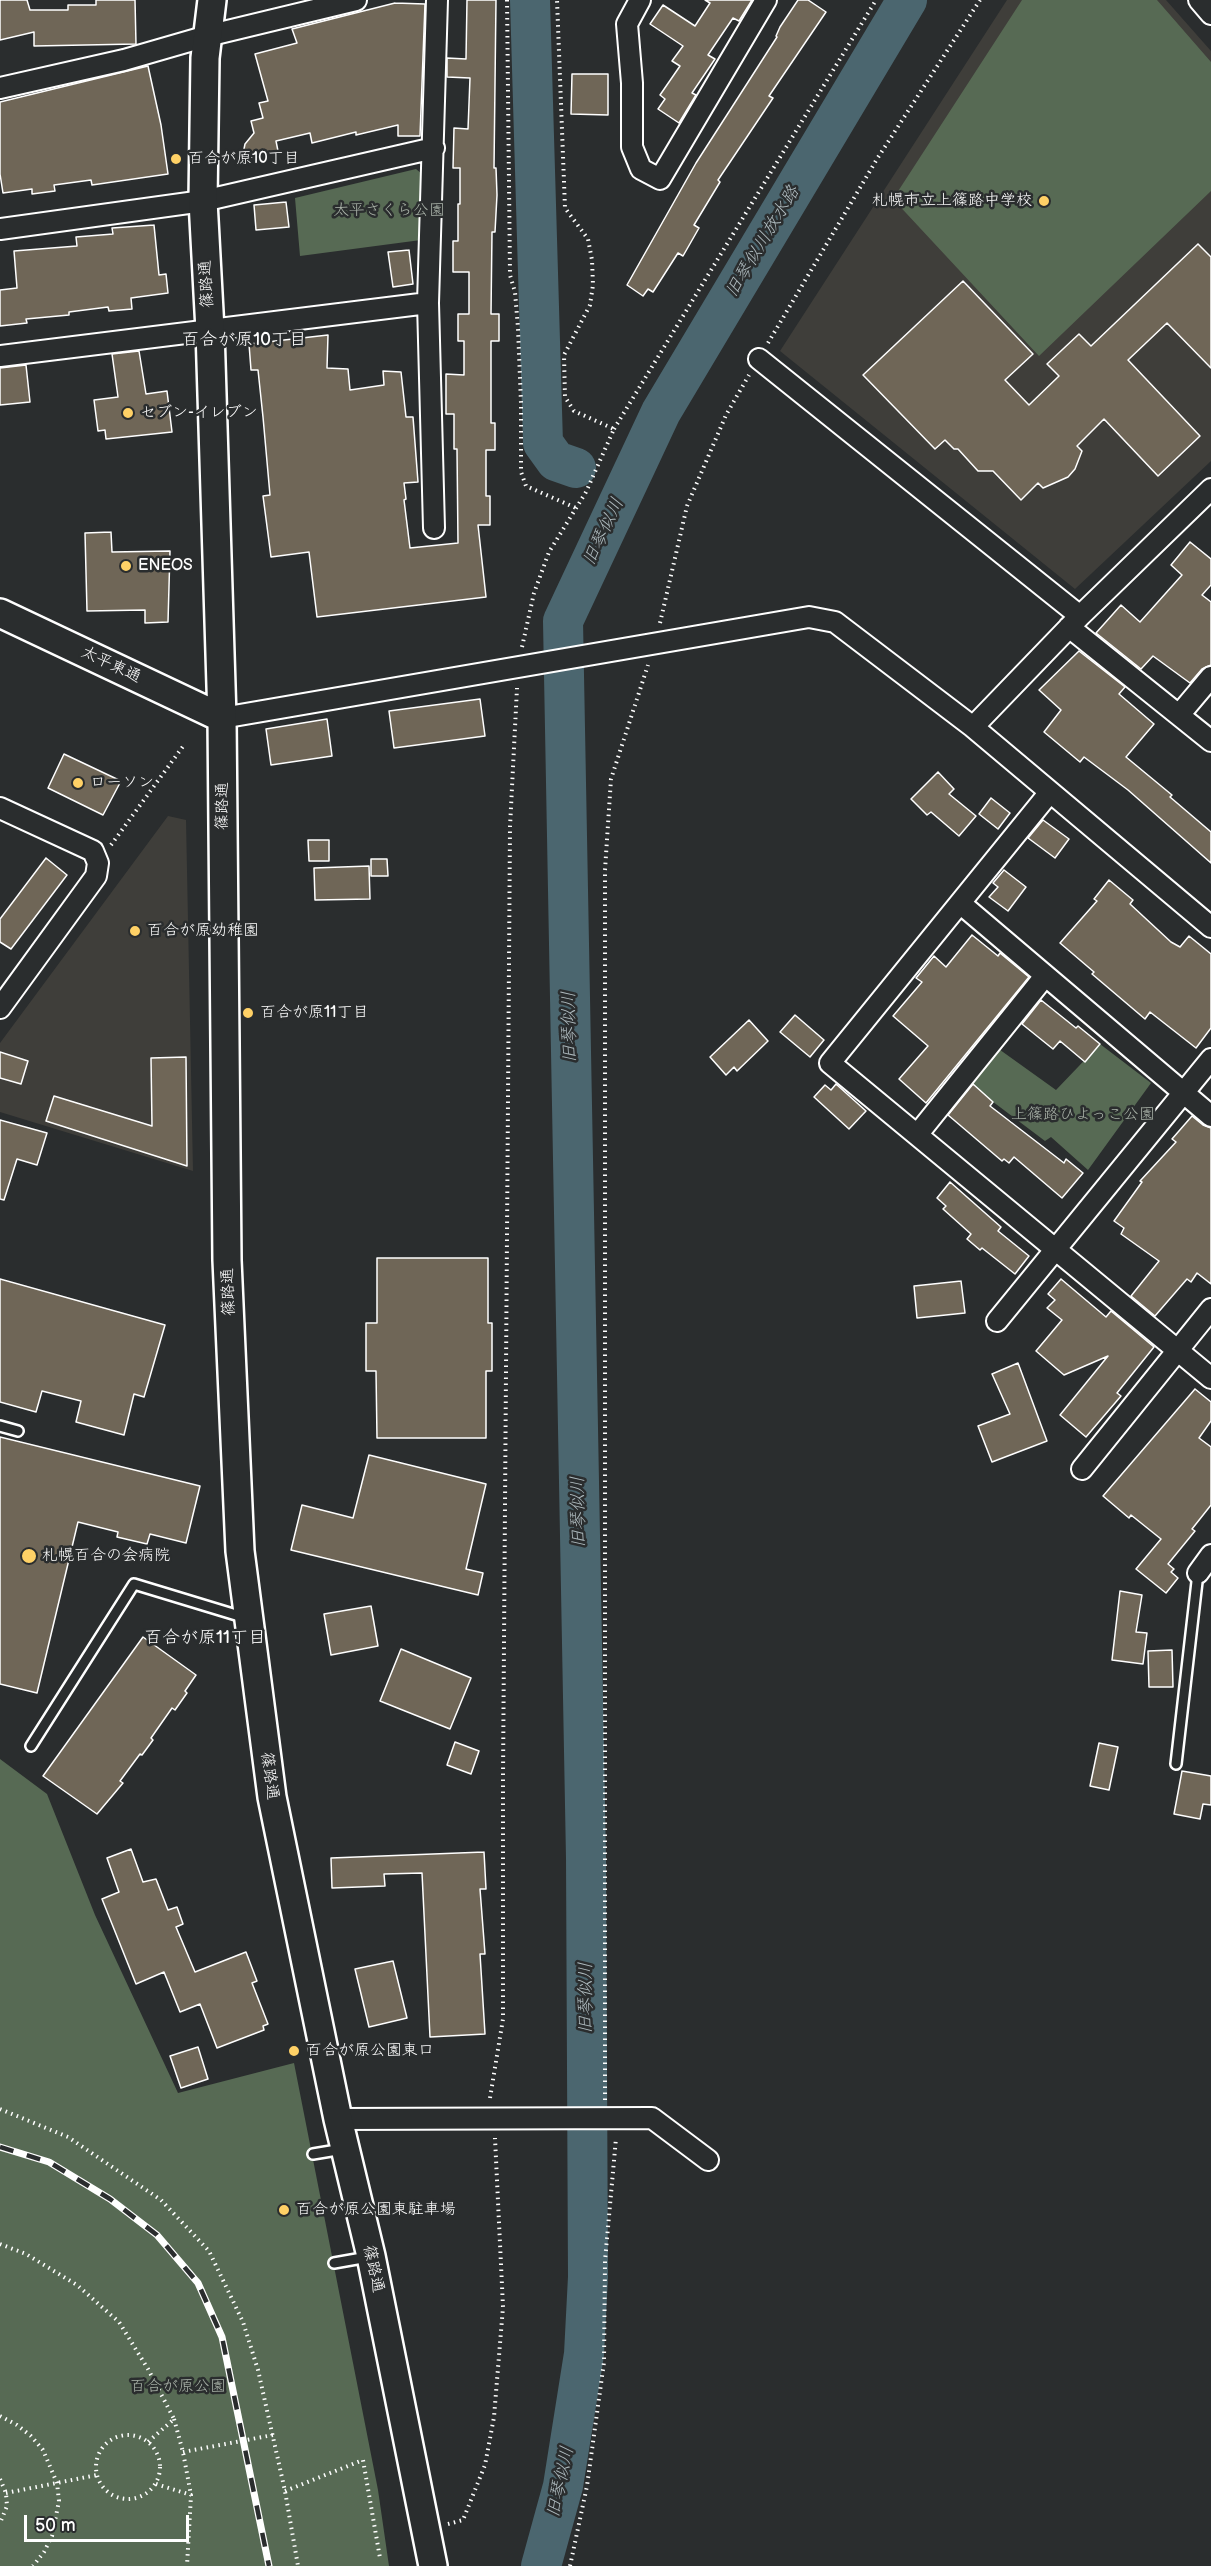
<!DOCTYPE html>
<meta charset="utf-8">
<style>
body{margin:0}
#map{position:relative;width:1211px;height:2566px;overflow:hidden;background:#2a2d2e;font-family:"Balsamiq Sans",sans-serif}
canvas{display:block}
.scale{position:absolute;left:24px;top:2515px;width:165px;height:27px;box-sizing:border-box;border:3px solid #fff;border-top:0;padding-left:8px;font-size:18px;line-height:21px;white-space:nowrap;color:#fff;-webkit-text-stroke:4px #2a2d2e;paint-order:stroke}
</style>
<div id="map">
<canvas width="1211" height="2566"></canvas>
<div class="scale">50 m</div>
</div>
<script>
const ctx = document.querySelector('canvas').getContext('2d');
ctx.lineJoin = 'round';
function paint(path, color) {
  ctx.fillStyle = color;
  ctx.fill(path, 'evenodd');
}
function poly(rows) {
  const path = new Path2D();
  for (const r of rows) {
    if (r.length === 3) {
      path.moveTo(r[0] + r[2], r[1]);
      path.arc(r[0], r[1], r[2], 0, 2 * Math.PI);
      continue;
    }
    path.moveTo(r[0], r[1]);
    for (let i = 2; i < r.length; i += 2) path.lineTo(r[i], r[i + 1]);
  }
  return path;
}
function stroke(path, color, width, dash) {
  ctx.strokeStyle = color;
  ctx.lineWidth = width;
  ctx.lineCap = dash ? 'butt' : 'round';
  ctx.setLineDash(dash || []);
  ctx.stroke(path);
}
function write(font, color, halo, rows, align = 'center') {
  ctx.font = font + ' "Balsamiq Sans","Klee One",sans-serif';
  ctx.lineWidth = 5;
  ctx.setLineDash([]);
  ctx.textBaseline = 'middle';
  ctx.strokeStyle = halo;
  ctx.fillStyle = color;
  for (const [text, x, y, turn = 0] of rows) {
    ctx.save();
    ctx.translate(x, y);
    ctx.rotate((+turn || 0) * Math.PI / 180);
    ctx.textAlign = isNaN(turn) ? turn : align;
    if (halo) ctx.strokeText(text, 0, 0);
    ctx.fillText(text, 0, 0);
    ctx.restore();
  }
}
paint(poly([
 [1007,0,1166,0,1211,51,1211,461,1075,589,780,351],
 [168,816,186,820,193,1171,0,1112,0,1043]
]), '#3f3e3a');
paint(poly([
 [1022,0,1157,0,1211,62,1211,191,1039,356,893,199],
 [416,169,422,174,421,240,300,256,295,198],
 [1100,1044,1151,1083,1088,1170,1051,1137,1045,1141,968,1083,996,1047,1056,1090],
 [0,1759,47,1794,95,1915,178,2093,294,2063,378,2490,389,2566,0,2566]
]), '#576a54');
stroke(poly([
 [530,0,543,443,556,461,576,468],
 [541,2566,563,2486,584,2354,588,2277,586,1858,563,621,661,412,907,0]
]), '#4b666f', 40);
const building = poly([
 [0,0,27,0,30,10,68,10,68,5,96,5,96,0,135,0,136,44,34,46,34,32,0,40,0,0],
 [467,0,496,0,494,168,496,168,497,195,495,232,492,232,491,314,499,314,499,341,491,341,491,423,495,423,495,450,486,450,486,496,490,496,490,525,478,525,486,597,317,617,309,552,271,557,263,496,270,495,263,417,258,370,251,370,249,344,328,335,327,368,348,369,350,390,384,385,383,371,401,372,406,417,413,417,418,482,404,483,406,499,404,500,410,548,458,543,457,449,454,449,454,414,446,414,446,374,464,375,464,341,458,341,458,314,469,314,469,272,453,272,453,241,458,241,458,204,460,204,460,168,453,168,454,128,468,129,470,78,447,77,447,58,466,59,467,0],
 [705,0,752,0,739,21,733,18,708,55,715,59,692,93,696,95,679,123,658,109,665,99,660,95,680,66,672,61,683,46,650,24,663,5,695,26,710,3,705,0],
 [798,0,808,0,826,12,769,96,773,98,718,180,720,182,694,225,699,228,683,256,678,253,653,292,648,289,643,296,627,285,696,163,777,37,776,36,780,27,798,0],
 [395,3,425,4,420,136,398,136,398,125,356,135,356,132,312,143,310,133,276,141,278,151,242,159,245,144,254,133,251,121,263,118,259,103,268,101,255,54,297,43,292,29,395,3],
 [148,66,161,125,168,174,92,185,91,180,54,185,55,191,32,194,32,189,3,193,0,174,0,102,148,66],
 [572,74,608,74,608,115,571,114,572,74],
 [286,202,289,227,256,230,254,205,286,202],
 [154,225,159,275,166,274,168,293,131,298,132,309,109,311,108,307,69,312,69,315,26,319,27,323,0,326,0,290,17,288,14,251,77,246,76,237,113,234,112,228,154,225],
 [1198,244,1211,257,1211,368,1167,323,1128,360,1200,436,1158,476,1104,419,1077,446,1082,451,1075,469,1068,477,1043,488,1038,483,1021,500,993,471,978,471,958,449,954,449,945,440,935,449,863,375,963,281,1033,354,1005,380,1029,405,1059,376,1047,364,1079,334,1091,346,1198,244],
 [409,250,413,284,393,287,388,252,409,250],
 [139,351,146,394,167,391,172,432,106,439,105,430,98,431,94,400,118,397,112,354,139,351],
 [26,365,30,402,0,405,0,368,26,365],
 [111,532,112,552,170,551,168,622,145,623,145,610,87,611,85,533,111,532],
 [1190,542,1211,559,1211,585,1202,595,1211,602,1211,665,1202,669,1190,683,1153,656,1141,669,1096,633,1121,605,1140,622,1182,575,1171,565,1190,542],
 [1079,651,1125,687,1119,694,1154,724,1126,757,1172,795,1170,797,1211,832,1211,863,1128,790,1084,757,1080,762,1044,732,1061,710,1039,690,1079,651],
 [480,699,485,736,394,748,389,711,480,699],
 [327,719,332,756,271,765,266,729,327,719],
 [64,754,121,781,103,815,48,788,64,754],
 [938,772,954,789,949,794,976,816,959,836,931,812,927,815,911,799,938,772],
 [991,798,1010,813,998,829,979,814,991,798],
 [1043,820,1069,839,1055,858,1028,838,1043,820],
 [308,840,329,840,329,861,309,861,308,840],
 [46,858,67,875,11,949,0,942,0,919,46,858],
 [371,859,387,859,388,876,371,876,371,859],
 [369,866,370,899,315,900,314,868,369,866],
 [1004,870,1026,887,1008,911,989,897,998,887,993,883,1004,870],
 [1109,880,1133,900,1130,904,1171,942,1180,947,1189,936,1211,954,1211,1028,1196,1048,1150,1012,1145,1019,1092,974,1094,972,1060,943,1097,901,1094,899,1109,880],
 [972,935,998,956,1000,953,1029,977,926,1103,899,1079,928,1046,893,1016,922,982,916,978,934,956,946,967,972,935],
 [1041,1000,1076,1028,1078,1026,1100,1044,1085,1062,1060,1041,1053,1049,1022,1024,1041,1000],
 [795,1015,824,1040,810,1057,780,1032,795,1015],
 [749,1020,768,1041,737,1071,734,1067,726,1075,710,1057,749,1020],
 [0,1052,28,1061,21,1084,0,1078,0,1052],
 [186,1057,187,1166,46,1121,54,1096,152,1126,151,1058,186,1057],
 [836,1084,866,1111,849,1129,814,1097,825,1085,831,1090,836,1084],
 [973,1084,993,1102,990,1106,1064,1163,1066,1159,1083,1173,1062,1198,1014,1157,1009,1163,1004,1159,1002,1161,948,1115,973,1084],
 [1192,1116,1203,1125,1211,1128,1211,1284,1197,1273,1191,1282,1187,1279,1155,1316,1131,1296,1159,1261,1121,1234,1124,1228,1114,1221,1142,1182,1140,1181,1176,1142,1172,1139,1192,1116],
 [0,1120,47,1133,37,1165,17,1159,4,1200,0,1199,0,1120],
 [950,1182,1001,1227,998,1231,1029,1256,1015,1274,982,1248,980,1250,967,1239,971,1234,943,1209,946,1206,937,1198,950,1182],
 [377,1258,488,1258,488,1323,492,1323,492,1371,486,1371,486,1438,377,1438,376,1371,366,1371,366,1323,377,1323,377,1258],
 [0,1279,165,1325,144,1397,134,1394,124,1435,76,1422,81,1401,42,1391,36,1412,0,1402,0,1279],
 [1061,1279,1106,1317,1111,1311,1154,1347,1117,1393,1121,1396,1086,1437,1060,1415,1108,1356,1064,1375,1036,1351,1062,1320,1047,1308,1055,1300,1048,1294,1061,1279],
 [961,1281,965,1313,917,1318,914,1286,961,1281],
 [1018,1363,1047,1441,992,1462,978,1426,1010,1414,992,1374,1018,1363],
 [1195,1389,1211,1402,1211,1421,1199,1438,1211,1447,1211,1505,1192,1529,1195,1531,1168,1564,1174,1569,1171,1572,1178,1578,1166,1593,1136,1569,1161,1539,1131,1515,1129,1518,1103,1496,1195,1389],
 [0,1437,200,1486,186,1543,150,1534,147,1544,117,1537,118,1532,78,1522,37,1693,0,1684,0,1437],
 [369,1455,486,1484,466,1569,483,1573,478,1595,291,1550,302,1505,353,1518,369,1455],
 [1120,1591,1142,1595,1136,1632,1147,1633,1143,1664,1112,1660,1120,1591],
 [371,1606,378,1646,331,1655,324,1614,371,1606],
 [143,1637,196,1675,185,1691,187,1693,175,1710,172,1708,151,1738,153,1740,142,1755,140,1754,120,1781,123,1783,97,1814,43,1776,143,1637],
 [401,1649,471,1678,450,1729,380,1701,401,1649],
 [1172,1650,1173,1687,1149,1687,1148,1651,1172,1650],
 [455,1742,479,1751,471,1774,447,1765,455,1742],
 [1099,1743,1118,1747,1109,1790,1090,1786,1099,1743],
 [1182,1771,1211,1776,1211,1805,1203,1804,1200,1819,1174,1814,1182,1771],
 [131,1849,143,1882,156,1879,168,1910,177,1907,183,1924,176,1927,195,1972,246,1952,257,1981,252,1983,268,2024,263,2026,264,2030,217,2048,200,2004,180,2012,164,1972,136,1984,102,1899,119,1892,107,1858,131,1849],
 [484,1852,486,1889,480,1889,485,1954,480,1954,485,2034,430,2037,422,1873,384,1874,385,1886,332,1888,331,1858,484,1852],
 [393,1961,407,2018,369,2027,355,1969,393,1961],
 [198,2047,208,2079,181,2088,170,2056,198,2047]
]);
paint(building, '#6f6657');
stroke(building, '#fff', 1.5);
const lane = poly([
 [0,1426,18,1431],
 [31,1746,134,1584,246,1618],
 [1176,1764,1198,1573],
 [313,2154,343,2149],
 [334,2263,368,2257]
]);
const street = poly([
 [640,0,627,24,632,83,632,147,641,169,660,179,766,0],
 [1199,0,1211,14],
 [0,88,124,60,207,36,356,0],
 [0,229,203,201,434,148],
 [0,356,428,303],
 [759,359,1080,616],
 [434,528,428,303,437,0],
 [1069,627,1211,741],
 [1179,715,1211,677],
 [222,718,809,617,835,622,973,727,1211,927],
 [973,727,1080,616,1211,489],
 [1050,792,830,1063,1211,1378],
 [0,808,93,851,98,863,96,876,0,1008],
 [960,903,1211,1116],
 [917,1135,1045,976],
 [997,1321,1211,1059],
 [1082,1469,1211,1309],
 [1198,1573,1211,1555],
 [338,2119,652,2118,708,2160]
]);
const secondary = poly([
 [212,0,205,58,203,201,210,330,222,718,227,1260,240,1551,272,1797,338,2119,371,2256,433,2566],
 [0,613,222,718]
]);
stroke(lane, '#fff', 14);
stroke(street, '#fff', 24);
stroke(secondary, '#fff', 32);
stroke(poly([
 [507,0,510,275,515,292,518,328,521,403,521,472,526,486,576,508],
 [768,343,877,159,980,0],
 [614,429,876,0],
 [660,623,687,506,726,415,749,375],
 [522,647,534,593,549,552,586,492,614,429,574,411,565,397,564,355,590,305,593,285,592,260,588,239,565,208,557,0],
 [111,845,184,745],
 [490,2098,503,2019,503,1778,510,827,517,688],
 [605,2100,605,870,611,779,648,665],
 [0,2109,68,2137,161,2200,209,2251,243,2322,258,2370,285,2491,298,2566],
 [0,2244,26,2254,77,2285,119,2322,148,2369,174,2419,148,2442],
 [0,2416,17,2425,31,2436,43,2450,57,2483,59,2501,52,2536,44,2552,33,2566],
 [174,2419,183,2452,191,2495],
 [128,2467,32],
 [183,2452,273,2435],
 [0,2479,6,2493,7,2506,0,2523],
 [156,2484,191,2495,187,2566],
 [285,2491,363,2460,380,2558],
 [6,2493,97,2475],
 [448,2524,463,2520,485,2465,494,2417,503,2307,495,2138],
 [570,2566,587,2486,604,2362,605,2261,616,2138]
]), '#fff', 4, [1.5, 4.5]);
stroke(lane, '#2a2d2e', 9);
stroke(street, '#2a2d2e', 20);
stroke(secondary, '#2a2d2e', 27);
const rail = poly([
 [0,2147,49,2162,110,2199,157,2235,198,2283,222,2337,269,2566]
]);
stroke(rail, '#fff', 7);
stroke(rail, '#2a2d2e', 4.5, [14]);
for (const [x, y, r, color] of [
 [176,159,6,"#ffd166"],
 [1044,201,6,"#ffd166"],
 [128,413,6,"#ffd166"],
 [126,566,6,"#ffd166"],
 [78,783,6,"#ffd166"],
 [135,931,6,"#ffd166"],
 [248,1013,6,"#ffd166"],
 [29,1556,8,"#ffd166"],
 [294,2051,6,"#ffd166"],
 [284,2210,6,"#ffd166"]
]) {
  const dot = new Path2D();
  dot.arc(x, y, r, 0, 2 * Math.PI);
  ctx.fillStyle = color;
  ctx.fill(dot);
  stroke(dot, '#2a2d2e', 2);
}
write('16px', '#fff', '#2a2d2e', [
 ["百合が原10丁目",188,159],
 ["札幌市立上篠路中学校",1032,201,"right"],
 ["セブン-イレブン",140,413],
 ["ENEOS",138,566],
 ["ローソン",90,783],
 ["百合が原幼稚園",147,931],
 ["百合が原11丁目",260,1013],
 ["札幌百合の会病院",42,1556],
 ["百合が原公園東口",306,2051],
 ["百合が原公園東駐車場",296,2210]
], 'left');
write('16px', '#abb4aa', '#2a2d2e', [
 ["太平さくら公園",389,211],
 ["上篠路ひよっこ公園",1083,1115],
 ["百合が原公園",178,2387]
]);
write('16px', '#fff', '#2a2d2e', [
 ["篠路通",207,284,-93],
 ["太平東通",111,665,25],
 ["篠路通",223,806,-90],
 ["篠路通",229,1292,-92],
 ["篠路通",269,1776,82],
 ["篠路通",373,2269,78]
]);
write('italic 18px', '#aebabe', '#2a2d2e', [
 ["旧琴似川放水路",763,242,-59],
 ["旧琴似川",604,532,-65],
 ["旧琴似川",570,1027,-91],
 ["旧琴似川",579,1512,-91],
 ["旧琴似川",586,1998,-90],
 ["旧琴似川",561,2482,-78]
]);
write('18px', '#fff', '#2a2d2e', [
 ["百合が原10丁目",244,340],
 ["百合が原11丁目",205,1638]
]);
</script>
